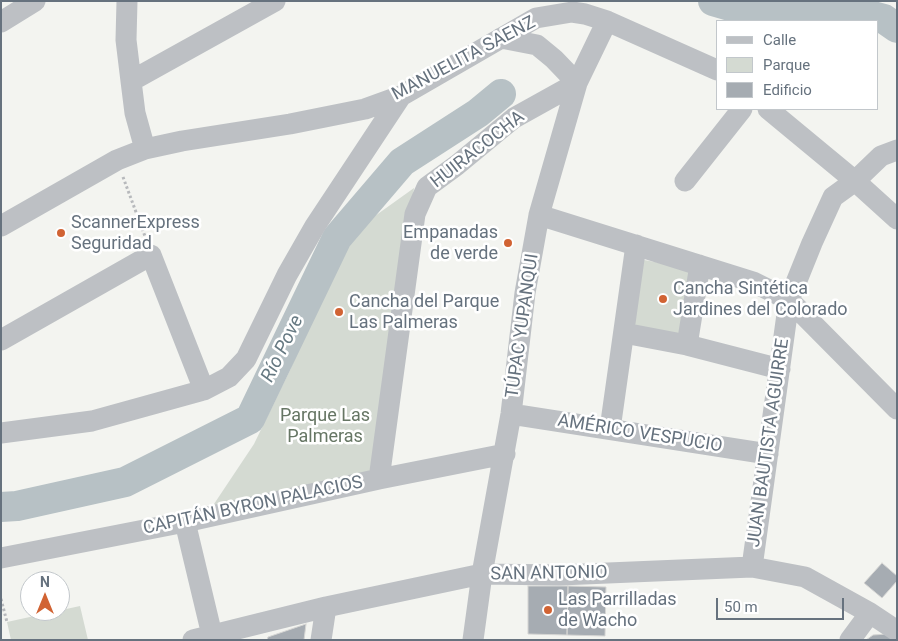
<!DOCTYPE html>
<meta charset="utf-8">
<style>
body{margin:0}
#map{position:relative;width:898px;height:641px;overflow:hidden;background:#f3f4f0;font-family:Roboto,sans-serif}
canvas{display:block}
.frame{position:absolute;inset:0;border:2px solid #66727e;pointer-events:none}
.legend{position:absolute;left:716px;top:20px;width:162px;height:90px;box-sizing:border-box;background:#fff;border:1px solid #c2c7cb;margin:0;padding:6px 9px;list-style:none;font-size:15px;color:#66727e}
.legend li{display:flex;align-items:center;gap:10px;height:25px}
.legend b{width:25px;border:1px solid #c2c7cb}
.north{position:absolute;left:20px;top:571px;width:50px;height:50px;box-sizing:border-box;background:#fff;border:1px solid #c2c7cb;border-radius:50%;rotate:0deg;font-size:14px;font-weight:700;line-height:20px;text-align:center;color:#66727e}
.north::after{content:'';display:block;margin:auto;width:18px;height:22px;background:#d16333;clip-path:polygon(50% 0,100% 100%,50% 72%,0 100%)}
.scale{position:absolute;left:716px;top:598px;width:128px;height:22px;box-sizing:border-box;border:2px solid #66727e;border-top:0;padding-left:6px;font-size:15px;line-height:18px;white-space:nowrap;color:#66727e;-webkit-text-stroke:4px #fff;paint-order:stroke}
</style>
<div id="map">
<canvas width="898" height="641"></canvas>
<div class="frame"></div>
<ul class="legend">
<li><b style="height:6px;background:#bdc0c4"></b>Calle</li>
<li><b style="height:14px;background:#d4dad2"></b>Parque</li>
<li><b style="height:14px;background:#a6acb2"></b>Edificio</li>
</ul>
<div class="north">N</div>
<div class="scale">50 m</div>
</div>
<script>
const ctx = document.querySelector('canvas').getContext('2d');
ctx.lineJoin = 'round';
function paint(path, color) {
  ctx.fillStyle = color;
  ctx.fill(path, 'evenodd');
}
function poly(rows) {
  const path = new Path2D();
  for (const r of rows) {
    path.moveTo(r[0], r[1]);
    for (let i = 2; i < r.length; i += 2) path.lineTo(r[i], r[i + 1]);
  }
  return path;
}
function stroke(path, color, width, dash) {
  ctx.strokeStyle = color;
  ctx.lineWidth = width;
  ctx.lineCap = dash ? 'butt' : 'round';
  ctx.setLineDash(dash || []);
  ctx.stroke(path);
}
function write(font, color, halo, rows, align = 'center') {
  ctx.font = font + ' Roboto,sans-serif';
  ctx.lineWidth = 5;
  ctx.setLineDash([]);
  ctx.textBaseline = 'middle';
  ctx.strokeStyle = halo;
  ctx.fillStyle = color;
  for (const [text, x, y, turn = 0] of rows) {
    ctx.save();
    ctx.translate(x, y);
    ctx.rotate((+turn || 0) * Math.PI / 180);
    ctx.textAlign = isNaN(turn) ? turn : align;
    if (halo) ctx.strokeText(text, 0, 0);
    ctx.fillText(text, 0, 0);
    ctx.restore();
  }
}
paint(poly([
 [414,188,375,474,212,507,254,444,290,370,347,236],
 [644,260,695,269,683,338,631,329],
 [80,606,88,640,11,640,7,622]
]), '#d4dad2');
stroke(poly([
 [713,1,751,12,843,8,884,19,897,28],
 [1,507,17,506,125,482,250,419,337,238,402,162,478,113,501,94]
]), '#b7c1c5', 30);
const building = poly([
 [882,563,897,576,897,581,882,598,864,583,882,563],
 [528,586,568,586,567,635,528,634,528,586],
 [568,586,606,587,605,636,567,635,568,586],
 [306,624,304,640,267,640,268,637,306,624],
 [887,634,897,640,866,640,873,635,887,634]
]);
paint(building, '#a6acb2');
stroke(building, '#d5d5d3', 1);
stroke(poly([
 [123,177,146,239],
 [1,599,7,622]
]), '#b7b9bc', 3, [2.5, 2.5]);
stroke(poly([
 [127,1,126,40,131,81,135,113,145,149],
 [1,22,35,1],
 [501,38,537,45,554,59,577,83],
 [131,81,275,1],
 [768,109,855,181,897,219],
 [685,181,742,109],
 [539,215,753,282,789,300,897,409],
 [1,226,117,160,145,149,182,141,290,124,365,109,401,96,536,18,572,12,585,14,607,21,717,70],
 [624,333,687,345,780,369],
 [1,340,151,255,204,390],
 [687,345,700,265],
 [511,414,768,454],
 [610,429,636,245],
 [1,433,92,421,204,390,229,377,246,359,287,275,315,226,401,96],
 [379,479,415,214,427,187,457,165,514,118,577,83],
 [185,522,212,635],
 [1,558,185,522,379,479,505,454],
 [752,567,789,300,812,243,833,197,855,181,881,156,897,150],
 [193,640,326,607,482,574,560,575,752,567,805,577,870,613,897,631],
 [321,640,326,607],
 [473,640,482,574,511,414,525,293,539,215,577,83,607,21],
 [850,640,870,613]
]), '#bdc0c4', 21);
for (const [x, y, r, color] of [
 [61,233,5,"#d16333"],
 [508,243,5,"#d16333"],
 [663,299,5,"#d16333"],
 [339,312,5,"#d16333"],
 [548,610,5,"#d16333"]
]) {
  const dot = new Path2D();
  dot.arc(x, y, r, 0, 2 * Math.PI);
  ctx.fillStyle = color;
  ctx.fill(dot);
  stroke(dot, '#fff', 2);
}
write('18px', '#66727e', '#fff', [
 ["MANUELITA SAENZ",464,59,-28],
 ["HUIRACOCHA",478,150,-38],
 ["TÚPAC YUPANQUI",523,326,-82],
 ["AMÉRICO VESPUCIO",640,434,9],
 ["JUAN BAUTISTA AGUIRRE",769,443,-82],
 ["CAPITÁN BYRON PALACIOS",253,506,-12],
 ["SAN ANTONIO",549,574,-1]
]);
write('18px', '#66727e', '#fff', [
 ["ScannerExpress",71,223],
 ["Seguridad",71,244],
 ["Empanadas",498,233,"right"],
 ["de verde",498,254,"right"],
 ["Cancha Sintética",673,289],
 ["Jardines del Colorado",673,310],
 ["Cancha del Parque",349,302],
 ["Las Palmeras",349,323],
 ["Las Parrilladas",558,600],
 ["de Wacho",558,621]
], 'left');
write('18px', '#667664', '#fff', [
 ["Parque Las",325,416],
 ["Palmeras",325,437]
]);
write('italic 19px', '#667982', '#fff', [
 ["Río Pove",283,349,-64]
]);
</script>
